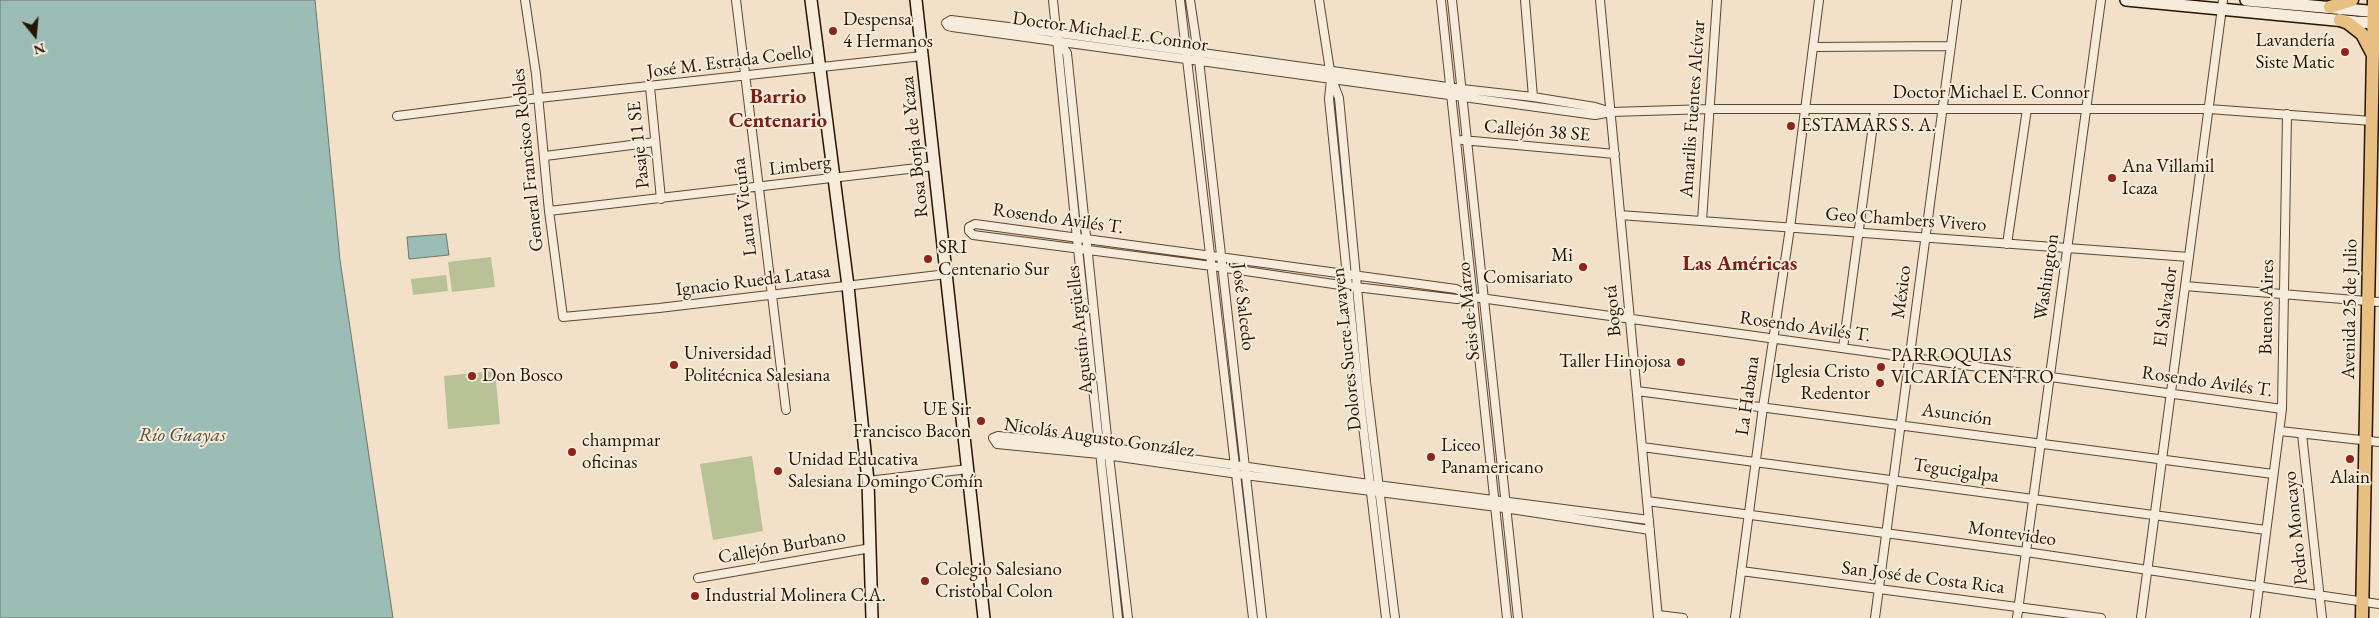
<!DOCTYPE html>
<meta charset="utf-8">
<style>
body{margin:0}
#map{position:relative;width:2379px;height:618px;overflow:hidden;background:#f2e0c8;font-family:"EB Garamond",serif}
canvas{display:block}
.north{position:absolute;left:10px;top:10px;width:50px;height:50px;-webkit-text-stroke:4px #f7ebdb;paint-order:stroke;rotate:163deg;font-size:14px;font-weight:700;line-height:20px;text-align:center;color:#271401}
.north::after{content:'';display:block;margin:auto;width:18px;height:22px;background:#271401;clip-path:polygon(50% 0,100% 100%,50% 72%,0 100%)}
</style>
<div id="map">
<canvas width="2379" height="618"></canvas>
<div class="north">N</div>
</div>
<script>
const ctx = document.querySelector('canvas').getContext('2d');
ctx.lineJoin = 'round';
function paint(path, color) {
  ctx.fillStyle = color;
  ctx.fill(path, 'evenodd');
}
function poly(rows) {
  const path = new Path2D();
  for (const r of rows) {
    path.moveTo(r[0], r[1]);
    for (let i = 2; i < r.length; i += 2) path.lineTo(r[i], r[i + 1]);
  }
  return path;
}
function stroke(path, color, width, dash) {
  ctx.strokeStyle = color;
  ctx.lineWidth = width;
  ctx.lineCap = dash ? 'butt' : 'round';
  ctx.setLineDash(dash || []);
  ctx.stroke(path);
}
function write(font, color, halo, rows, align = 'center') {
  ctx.font = font + ' "EB Garamond",serif';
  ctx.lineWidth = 4;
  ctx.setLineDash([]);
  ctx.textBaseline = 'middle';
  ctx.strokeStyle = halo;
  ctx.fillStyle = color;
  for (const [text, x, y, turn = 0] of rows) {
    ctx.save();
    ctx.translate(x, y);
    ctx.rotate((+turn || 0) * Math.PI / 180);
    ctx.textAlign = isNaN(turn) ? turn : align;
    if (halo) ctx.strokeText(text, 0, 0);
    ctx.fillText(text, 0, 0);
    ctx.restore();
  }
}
paint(poly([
 [491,257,495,287,452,292,448,262],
 [446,275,448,291,413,295,411,279],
 [495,371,500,424,448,429,444,376],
 [752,456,763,531,713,540,700,464]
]), '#b9c296');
const water = poly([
 [0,0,315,0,340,260,393,618,0,618,0,0],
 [446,234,449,255,409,259,407,237,446,234]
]);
paint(water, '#9bbdb5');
stroke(water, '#6d796d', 1);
const street = poly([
 [525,0,536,74,549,211,563,317,659,308,947,274],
 [736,0,786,410],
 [1053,0,1078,249,1118,618],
 [1180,0,1253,618],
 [1190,0,1199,60,1262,618],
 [1319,0,1331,77,1339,98,1366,382,1395,618],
 [1441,0,1507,618],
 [1452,0,1518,618],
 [1525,0,1533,97],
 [1600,0,1658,618],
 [1059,41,1067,53,1109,456,1128,618],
 [1813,47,1951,46],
 [1331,79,1329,99,1358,384,1386,618],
 [650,87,661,199],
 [1611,112,1595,107,1533,97,1462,89,1058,33,951,20,946,23,948,26,952,27,1595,115,1611,112,1709,109,2209,109,2372,121],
 [397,116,539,98,922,56],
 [1462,140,1615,154],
 [545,156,655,142],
 [549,211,934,166],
 [1620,215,2189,257],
 [1702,221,1717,0],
 [2007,244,2027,109],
 [2185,286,2379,302],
 [1473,297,1456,289,975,224,969,227,969,231,973,235,1212,266,1347,286,1457,299,1473,297,2282,409],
 [1843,348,1875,110],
 [1637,391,2273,474],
 [2280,431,2379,442],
 [2302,434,2322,618],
 [1642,447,2266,530],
 [868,481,968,469],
 [1647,501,2026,552,2379,604],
 [1649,520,1369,484,1099,446,998,436,993,438,997,444,1099,454,1245,475,1497,507,1650,530],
 [1741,571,2101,618],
 [698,578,871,548],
 [1658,615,1683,618],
 [1735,618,1763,407,1790,228,1819,0],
 [1875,618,1957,0],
 [2017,618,2101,0],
 [2141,618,2223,0],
 [2255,618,2282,409,2287,114]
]);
const secondary = poly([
 [811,0,848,286,868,481,872,618],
 [916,0,984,618],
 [2126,0,2356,22,2374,23,2379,21],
 [2246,0,2379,12]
]);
const primary = poly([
 [2330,7,2352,0],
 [2340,20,2348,23,2362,34,2372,53],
 [2362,618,2374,0]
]);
stroke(street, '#5a4733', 10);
stroke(secondary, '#271401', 14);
stroke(primary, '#271401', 15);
stroke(street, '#f7ebdb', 8);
stroke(secondary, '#f7ebdb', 11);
stroke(primary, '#e9c084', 12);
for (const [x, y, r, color] of [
 [833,31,5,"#8f2418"],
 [2345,52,5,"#8f2418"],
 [1791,126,5,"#8f2418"],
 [2112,178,5,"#8f2418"],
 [928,259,5,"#8f2418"],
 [1583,267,5,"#8f2418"],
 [1681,362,5,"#8f2418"],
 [674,365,5,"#8f2418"],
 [1881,367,5,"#8f2418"],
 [472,376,5,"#8f2418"],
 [1880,383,5,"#8f2418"],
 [981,421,5,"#8f2418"],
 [572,452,5,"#8f2418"],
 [1431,457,5,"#8f2418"],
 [2350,459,5,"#8f2418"],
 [778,471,5,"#8f2418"],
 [925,581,5,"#8f2418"],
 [695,596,5,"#8f2418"]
]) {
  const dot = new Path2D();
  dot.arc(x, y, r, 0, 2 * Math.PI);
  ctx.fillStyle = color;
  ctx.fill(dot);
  stroke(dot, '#f7ebdb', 2);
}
write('19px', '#271401', '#f7ebdb', [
 ["Despensa",843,20],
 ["4 Hermanos",843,42],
 ["Lavandería",2335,41,"right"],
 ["Siste Matic",2335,63,"right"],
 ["ESTAMARS S. A.",1801,126],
 ["Ana Villamil",2122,167],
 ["Icaza",2122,189],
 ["SRI",938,248],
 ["Centenario Sur",938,270],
 ["Mi",1573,256,"right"],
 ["Comisariato",1573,278,"right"],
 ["Universidad",684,354],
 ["Politécnica Salesiana",684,376],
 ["PARROQUIAS",1891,356],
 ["VICARÍA CENTRO",1891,378],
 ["Taller Hinojosa",1671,362,"right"],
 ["Iglesia Cristo",1870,372,"right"],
 ["Redentor",1870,394,"right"],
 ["Don Bosco",482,376],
 ["UE Sir",971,410,"right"],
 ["Francisco Bacon",971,432,"right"],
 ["champmar",582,441],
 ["oficinas",582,463],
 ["Liceo",1441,446],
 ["Panamericano",1441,468],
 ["Unidad Educativa",788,460],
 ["Salesiana Domingo Comín",788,482],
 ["Alain",2350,478,"center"],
 ["Colegio Salesiano",935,570],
 ["Cristobal Colon",935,592],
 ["Industrial Molinera C.A.",705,596]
], 'left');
write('19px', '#271401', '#f7ebdb', [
 ["Doctor Michael E. Connor",1110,32,8],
 ["José M. Estrada Coello",729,62,-7],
 ["Doctor Michael E. Connor",1991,93],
 ["Amarilis Fuentes Alcívar",1693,109,-86],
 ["Callejón 38 SE",1537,131,5],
 ["Pasaje 11 SE",639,145,-96],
 ["Rosa Borja de Ycaza",915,147,-96],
 ["General Francisco Robles",528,160,-96],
 ["Limberg",800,166,-7],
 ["Laura Vicuña",745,207,-97],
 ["Rosendo Avilés T.",1058,219,8],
 ["Geo Chambers Vivero",1906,220,4],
 ["Washington",2047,277,-82],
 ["Ignacio Rueda Latasa",753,281,-7],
 ["México",1902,292,-83],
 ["José Salcedo",1243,307,83],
 ["El Salvador",2166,307,-82],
 ["Buenos Aires",2267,307,-89],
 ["Avenida 25 de Julio",2350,309,-89],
 ["Seis de Marzo",1469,311,-96],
 ["Bogotá",1613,311,-95],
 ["Rosendo Avilés T.",1805,327,8],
 ["Agustín Argüelles",1080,330,-96],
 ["Dolores Sucre Lavayen",1347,349,-96],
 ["Rosendo Avilés T.",2207,382,8],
 ["La Habana",1748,396,-82],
 ["Asunción",1957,415,8],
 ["Nicolás Augusto González",1099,438,8],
 ["Tegucigalpa",1956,471,8],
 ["Pedro Moncayo",2296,528,-96],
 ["Montevideo",2012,534,8],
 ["Callejón Burbano",782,547,-10],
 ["San José de Costa Rica",1923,578,7]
]);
write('italic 20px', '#504f40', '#f7ebdb', [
 ["Río Guayas",182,436]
]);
write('bold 21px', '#7a1f14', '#f7ebdb', [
 ["Barrio",778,97],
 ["Centenario",778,121],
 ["Las Américas",1740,264]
]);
</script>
